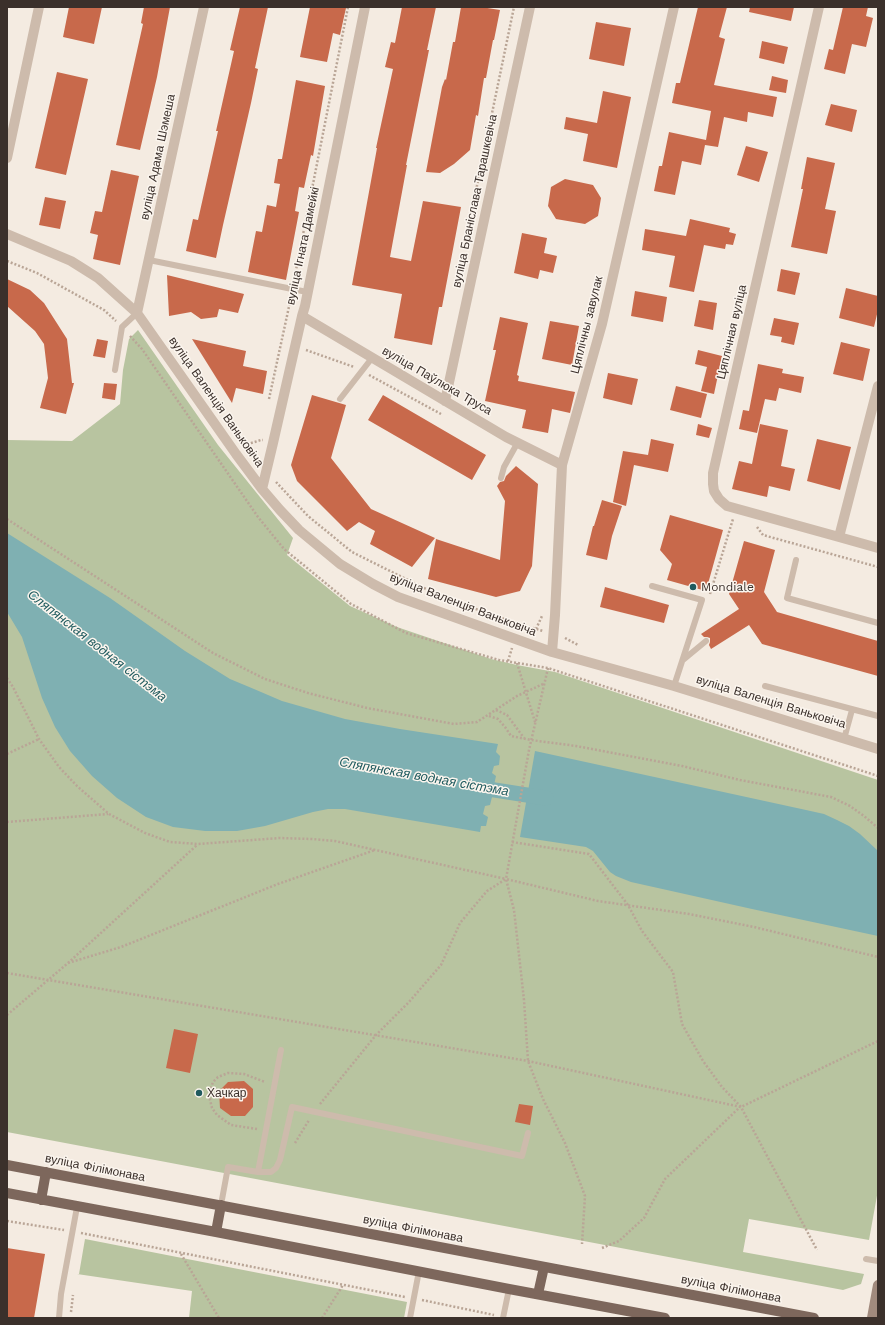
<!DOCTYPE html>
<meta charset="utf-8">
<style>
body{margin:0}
#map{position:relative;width:885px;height:1325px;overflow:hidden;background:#f4ebe1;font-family:"Work Sans",sans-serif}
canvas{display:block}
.frame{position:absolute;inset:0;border:8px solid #3b302b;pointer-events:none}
</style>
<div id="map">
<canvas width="885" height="1325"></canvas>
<div class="frame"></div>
</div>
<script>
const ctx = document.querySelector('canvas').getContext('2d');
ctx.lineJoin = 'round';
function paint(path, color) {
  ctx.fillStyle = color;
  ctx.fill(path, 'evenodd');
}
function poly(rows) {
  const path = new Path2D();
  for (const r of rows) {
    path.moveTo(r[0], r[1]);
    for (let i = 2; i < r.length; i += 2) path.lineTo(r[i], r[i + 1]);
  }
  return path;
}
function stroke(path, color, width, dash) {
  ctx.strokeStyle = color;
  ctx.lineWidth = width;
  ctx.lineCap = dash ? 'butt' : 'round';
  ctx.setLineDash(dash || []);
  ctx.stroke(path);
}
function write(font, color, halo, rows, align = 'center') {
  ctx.font = font + ' "Work Sans",sans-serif';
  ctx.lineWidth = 3;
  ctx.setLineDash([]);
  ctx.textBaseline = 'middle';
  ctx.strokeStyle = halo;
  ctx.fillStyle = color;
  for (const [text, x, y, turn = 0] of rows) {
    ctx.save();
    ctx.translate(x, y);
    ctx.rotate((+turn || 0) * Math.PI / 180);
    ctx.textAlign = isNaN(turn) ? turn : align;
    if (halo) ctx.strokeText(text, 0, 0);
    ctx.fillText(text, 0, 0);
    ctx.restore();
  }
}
paint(poly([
 [138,330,218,445,293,538,287,555,350,606,397,627,491,659,517,665,555,672,878,780,878,1190,869,1240,749,1219,743,1252,864,1274,861,1284,843,1290,7,1132,7,440,72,441,120,404,123,370,129,339],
 [85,1239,407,1302,404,1318,189,1318,192,1291,77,1274,79,1274]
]), '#b8c4a0');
paint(poly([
 [7,533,110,598,185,651,230,679,254,689,282,701,345,719,400,729,498,744,496,752,500,756,499,765,494,766,492,773,496,776,494,785,489,786,488,794,492,797,490,805,485,806,483,814,488,817,486,826,481,826,480,832,345,809,328,809,313,812,265,826,237,831,205,831,173,827,146,817,117,798,92,776,70,751,55,727,42,698,22,637,7,612],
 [535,751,806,810,824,814,837,820,849,826,860,834,878,851,878,936,752,909,631,882,616,876,610,872,593,851,586,847,520,837]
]), '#7fb0b2');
stroke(poly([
 [469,786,546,798]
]), '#7fb0b2', 15);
paint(poly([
 [69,7,102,7,94,44,63,37],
 [144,7,170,7,157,77,140,150,116,145,143,24,141,23],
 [240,7,268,7,255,68,258,69,251,103,223,225,216,258,186,251,193,219,198,220,218,131,216,131,234,51,230,50],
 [310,7,339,7,346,8,340,35,333,33,327,62,300,57],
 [402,7,436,7,427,50,429,50,406,165,407,165,390,257,411,261,423,201,461,207,442,307,439,307,432,345,394,338,402,294,352,285,377,148,376,148,393,69,385,67,391,42,395,43],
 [461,7,481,7,500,10,494,40,493,40,486,78,484,78,478,116,476,115,470,150,454,164,440,173,426,172,442,87,445,79,446,80,453,42,455,42],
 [698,7,727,7,719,37,725,39,714,85,777,97,773,117,748,112,747,122,724,117,718,147,705,145,701,165,682,161,675,195,654,191,659,166,662,166,669,132,706,140,711,111,672,103,676,83,680,83],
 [750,7,794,7,791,21,749,12],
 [843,7,868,7,866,16,873,18,866,47,852,44,845,74,824,69,829,49,833,50],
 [596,22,631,28,624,66,589,59],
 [762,41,788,47,784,64,759,58],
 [57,72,88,79,66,175,35,168],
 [772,76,788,80,786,93,769,90],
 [296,80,325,86,313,156,311,155,304,188,299,187,295,211,299,212,286,280,248,272,256,231,262,232,267,205,276,207,280,184,274,183,278,159,282,159],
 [603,91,631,97,617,168,583,161,588,134,564,129,566,117,597,123],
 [831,104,857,110,852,132,825,125],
 [746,146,768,152,759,182,737,175],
 [807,157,835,163,825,209,836,211,827,254,791,247,803,189,801,189],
 [111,170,139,176,120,265,93,259,98,235,90,233,95,211,102,212],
 [565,179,593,185,601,198,598,216,585,224,556,219,548,206,551,187],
 [45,197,66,201,60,229,39,225],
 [690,219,730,228,729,232,736,234,733,245,726,244,725,249,704,245,694,292,669,287,675,256,642,250,645,229,686,236],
 [522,233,547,238,544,253,557,256,553,273,540,270,538,279,514,273],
 [781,269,800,273,795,295,777,291],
 [167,275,244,294,238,313,219,309,217,317,201,319,191,312,169,316],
 [7,279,30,290,44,303,67,339,72,383,74,383,66,414,40,408,48,378,44,344,35,331,7,306],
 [846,288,878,296,878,310,874,327,839,318],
 [635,291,667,297,663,322,631,316],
 [699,300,717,303,713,330,694,326],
 [500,317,528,323,517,375,519,376,518,381,575,392,570,413,552,409,548,433,522,428,526,410,485,401,496,350,493,350],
 [774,318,799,323,794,345,781,342,782,337,770,335],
 [550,321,579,326,572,365,542,359],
 [97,339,108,341,105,358,93,356],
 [192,339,246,351,243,366,267,371,263,394,236,388,232,403],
 [841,342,870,349,863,381,833,374],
 [698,350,722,356,714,394,701,391,707,367,695,364],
 [758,364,783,369,782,373,804,377,801,393,779,388,776,401,765,399,757,433,739,429,743,410,749,411],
 [608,373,638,379,632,405,603,398],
 [104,383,117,384,115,400,102,398],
 [676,386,707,394,701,418,670,410],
 [312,395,346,405,331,458,371,509,435,538,412,567,370,544,375,531,359,522,347,531,297,481,291,465],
 [383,395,486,455,472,480,368,420],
 [698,424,712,428,709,438,696,435],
 [760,424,788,430,781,466,795,469,790,491,769,486,767,497,732,489,739,461,752,464],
 [651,439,674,444,668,472,634,465,626,506,613,502,623,451,648,455],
 [817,439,851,447,840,490,807,481],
 [516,466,538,484,532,566,520,591,496,597,428,579,436,539,500,560,505,501,497,486,500,482,504,481,506,476],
 [602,500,622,506,612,536,607,560,586,555,593,526,594,526],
 [670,515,723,530,706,591,667,580,672,564,660,550],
 [744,541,775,550,764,592,777,612,878,641,878,676,762,644,749,625,711,649,709,645,710,642,710,638,707,637,704,637,701,634,739,609,729,594],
 [605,587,669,605,664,623,600,607],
 [174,1029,198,1034,190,1073,166,1068],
 [244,1081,253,1089,253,1107,245,1116,231,1116,220,1108,219,1091,228,1082],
 [519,1104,533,1106,530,1125,515,1122],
 [7,1248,45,1254,34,1318,7,1318]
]), '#c8694b');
stroke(poly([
 [467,234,514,7],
 [7,261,37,273,104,310,116,321],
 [294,280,348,7],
 [130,336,142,349,258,517,284,549,351,604,406,633,499,660,548,668,878,776],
 [306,350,354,367],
 [369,375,441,414],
 [269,399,290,302,295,303],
 [244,447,248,444,261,440,263,440],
 [276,482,308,516,352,552,444,598,519,624,543,631],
 [7,519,213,653,265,679,308,693,367,708,454,724,477,722,517,696,543,684],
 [757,527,763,535,878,567],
 [710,594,733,519],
 [536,629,542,616],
 [565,638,578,645],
 [508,661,512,648],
 [517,663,535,722],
 [548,668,529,750,506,879,514,910,524,1000,528,1061,543,1099,565,1143,585,1196,582,1244],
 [7,678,13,687,39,739,59,767,77,786,109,814,145,833,170,842,198,844,280,838,312,839,335,841,506,879],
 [496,710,507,715,524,738],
 [489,716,498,719,505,727,511,736,531,740,576,746,682,766,740,780,831,797,850,806,864,816,878,828],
 [7,754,39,739],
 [7,822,108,814],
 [512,842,589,854,628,905,642,931,673,972,682,1024,703,1061,722,1087,741,1107,817,1250],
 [68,963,121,947,278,884,375,850],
 [7,973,528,1061,741,1107,878,1041],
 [7,1015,68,963,197,845],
 [320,1104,376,1035,409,1002,441,965,460,923,487,891,506,879,598,901,689,914,754,927,878,957],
 [257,1129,231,1125,217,1115,212,1108,210,1100,210,1091,213,1082,218,1077,228,1073,244,1074,265,1082],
 [295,1143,309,1120],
 [7,1221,64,1230],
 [81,1233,405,1297],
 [602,1248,619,1241,644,1218,665,1179,740,1107],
 [181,1254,219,1318],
 [422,1300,494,1315],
 [71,1312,73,1295],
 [322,1318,343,1285]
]), '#b9a596', 2.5, [2, 2]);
stroke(poly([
 [149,260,307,292],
 [115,370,122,327,137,313],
 [340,399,372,358],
 [501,478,504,467,518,442],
 [796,560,787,598,878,623],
 [652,586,702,600,674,686],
 [683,660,706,641],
 [765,686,878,716],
 [844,739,852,710],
 [258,1172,271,1172,276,1168,280,1160,292,1107,522,1156,528,1133],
 [221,1205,228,1167,258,1172,281,1050],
 [866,1259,878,1261],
 [59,1318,61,1294,77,1207],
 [410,1318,419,1271],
 [503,1318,509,1289]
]), '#cdbbac', 6);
stroke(poly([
 [819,7,713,473,713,484,714,491,719,499,727,506,839,537,878,548],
 [7,158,39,7],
 [7,234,71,261,98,278,137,313,236,454,262,489,280,510,299,530,340,564,373,584,398,597,552,652,674,686,878,749],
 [137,313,204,7],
 [302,316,506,437,562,465],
 [445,401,530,7],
 [262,489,273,443,302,316,305,306,365,7],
 [839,537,878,386],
 [552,652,555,615,562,465,602,324,674,7]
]), '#cdbbac', 10);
stroke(poly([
 [872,1318,878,1285]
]), '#a18a7d', 10);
stroke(poly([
 [7,1165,814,1318],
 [7,1193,216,1232,509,1289,665,1318],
 [41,1200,46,1172],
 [216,1232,221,1205],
 [538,1294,544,1267]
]), '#7d675c', 10);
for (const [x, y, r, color] of [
 [693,587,4,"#1f5a5e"],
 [199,1093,4,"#1f5a5e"]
]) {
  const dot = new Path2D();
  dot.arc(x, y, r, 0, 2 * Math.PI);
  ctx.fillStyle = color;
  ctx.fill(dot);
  stroke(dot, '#fbf5ee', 1.5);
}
write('12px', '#3b302b', '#fbf5ee', [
 ["вуліца Адама Шэмеша",158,157,-78],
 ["вуліца Браніслава Тарашкевіча",475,201,-78],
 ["вуліца Ігната Дамейкі",303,246,-78],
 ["Цяплічны завулак",587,325,-76],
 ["Цяплічная вуліца",732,332,-77],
 ["вуліца Паўлюка Труса",437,381,30],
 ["вуліца Валенція Ваньковіча",216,402,55],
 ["вуліца Валенція Ваньковіча",463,605,21],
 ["вуліца Валенція Ваньковіча",771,702,17],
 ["вуліца Філімонава",95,1168,11],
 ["вуліца Філімонава",413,1229,11],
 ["вуліца Філімонава",731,1289,11]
]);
write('12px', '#3b302b', '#fbf5ee', [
 ["Mondiale",701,587],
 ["Хачкар",207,1093]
], 'left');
write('italic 13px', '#1f5a5e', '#fbf5ee', [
 ["Сляпянская водная сістэма",97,646,38],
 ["Сляпянская водная сістэма",424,777,10]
]);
</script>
